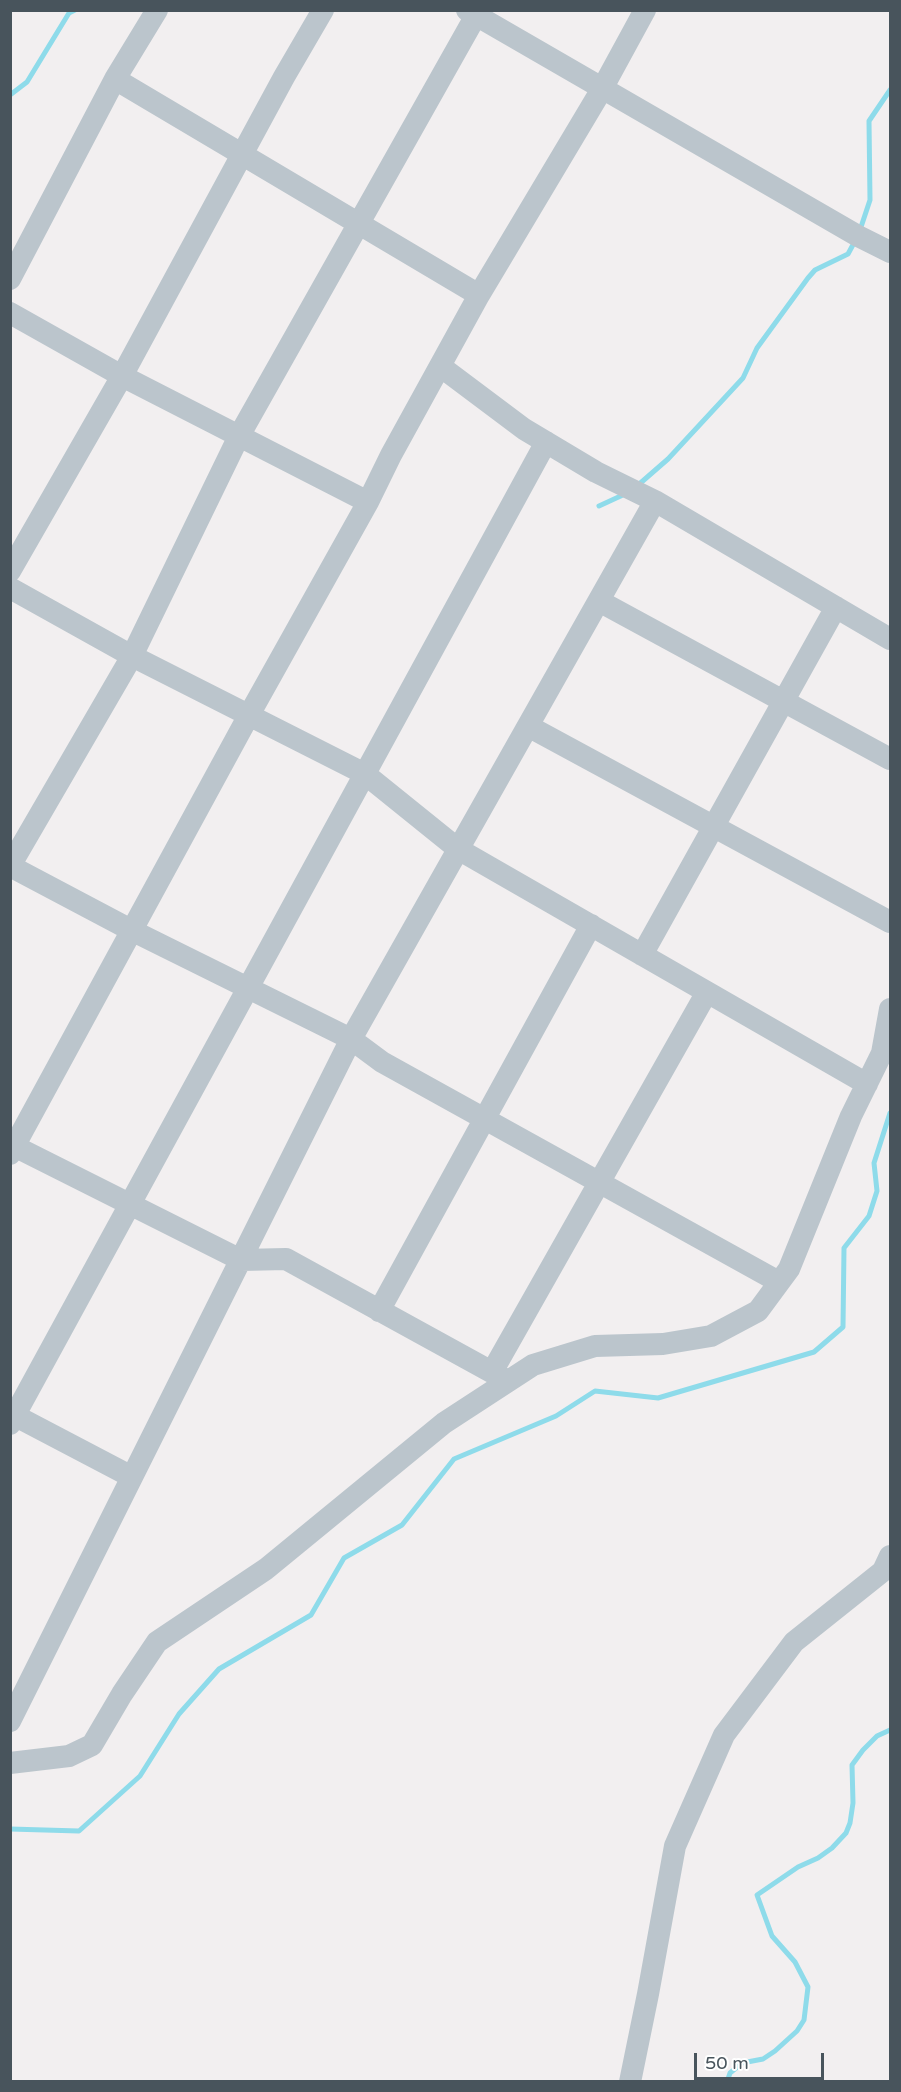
<!DOCTYPE html>
<style>
body{margin:0}
#map{position:relative;width:901px;height:2092px;overflow:hidden;background:#f2eff0;font-family:"Varela Round",sans-serif}
canvas{display:block}
.frame{position:absolute;inset:0;border:12px solid #48545c;pointer-events:none}
.scale{position:absolute;left:694px;top:2053px;width:130px;height:27px;box-sizing:border-box;border:3px solid #48545c;border-top:0;padding-left:8px;font-size:18px;line-height:21px;white-space:nowrap;color:#48545c;-webkit-text-stroke:4px #fff;paint-order:stroke}
</style>
<div id="map">
<canvas width="901" height="2092"></canvas>
<div class="frame"></div>
<div class="scale">50 m</div>
</div>
<script>
const ctx = document.querySelector('canvas').getContext('2d');
ctx.lineJoin = 'round';
function poly(rows) {
  const path = new Path2D();
  for (const r of rows) {
    path.moveTo(r[0], r[1]);
    for (let i = 2; i < r.length; i += 2) path.lineTo(r[i], r[i + 1]);
  }
  return path;
}
function stroke(path, color, width, dash) {
  ctx.strokeStyle = color;
  ctx.lineWidth = width;
  ctx.lineCap = dash ? 'butt' : 'round';
  ctx.setLineDash(dash || []);
  ctx.stroke(path);
}
stroke(poly([
 [10,95,27,82,69,13,75,10],
 [860,230,870,200,869,121,890,90],
 [637,486,668,459,743,378,757,348,808,278,815,270,848,254,855,241],
 [599,506,625,494],
 [10,1829,79,1831,140,1776,179,1714,219,1669,311,1615,344,1558,402,1525,454,1459,556,1416,595,1391,658,1398,814,1352,843,1327,844,1248,869,1216,877,1191,874,1163,890,1113],
 [727,2082,730,2073,742,2063,763,2059,775,2051,797,2031,804,2020,808,1987,795,1962,772,1936,757,1895,798,1867,818,1858,832,1848,846,1833,850,1823,853,1803,852,1765,863,1750,877,1736,890,1730]
]), '#8edbea', 5);
stroke(poly([
 [467,10,858,236,890,252],
 [479,10,239,436,132,656,10,866,131,930,351,1039,382,1062,779,1282],
 [115,79,479,295],
 [10,279,115,79,157,10],
 [10,313,122,376,368,502],
 [440,366,524,429,596,472,655,501,890,639],
 [10,571,122,376,284,77,323,10],
 [10,588,132,656,365,774,458,849,867,1084],
 [599,601,890,759],
 [528,726,890,922],
 [642,955,836,607],
 [10,1144,241,1260,286,1259,508,1381],
 [10,1154,249,715,368,502,391,455,479,295,602,89,645,10],
 [379,1311,591,925],
 [492,1372,707,992],
 [10,1413,132,1477],
 [10,1424,546,442],
 [10,1721,351,1039,655,501],
 [10,1763,69,1756,92,1745,122,1694,157,1642,266,1569,444,1423,533,1365,595,1346,663,1344,711,1336,758,1311,789,1269,851,1116,882,1053,890,1009],
 [630,2082,648,1994,675,1846,724,1735,794,1642,883,1571,890,1556]
]), '#bbc5cc', 22);
</script>
